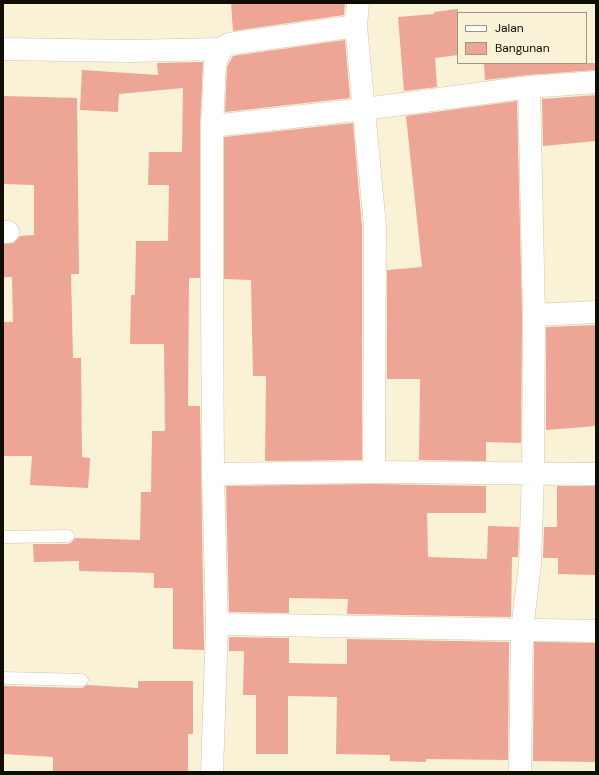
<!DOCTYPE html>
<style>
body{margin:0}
#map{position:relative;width:599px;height:775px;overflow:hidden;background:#faf2d6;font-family:"DM Sans",sans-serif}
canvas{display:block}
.frame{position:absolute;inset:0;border:4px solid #100d05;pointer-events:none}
.legend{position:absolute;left:457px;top:12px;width:130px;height:52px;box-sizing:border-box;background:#faf2d6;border:1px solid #9c9682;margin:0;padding:5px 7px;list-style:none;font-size:12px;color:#100d05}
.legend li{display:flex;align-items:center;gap:8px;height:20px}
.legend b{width:20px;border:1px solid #9c9682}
</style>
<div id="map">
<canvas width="599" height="775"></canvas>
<div class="frame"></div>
<ul class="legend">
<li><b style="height:5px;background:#fff"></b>Jalan</li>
<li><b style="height:11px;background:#eda595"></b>Bangunan</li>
</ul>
</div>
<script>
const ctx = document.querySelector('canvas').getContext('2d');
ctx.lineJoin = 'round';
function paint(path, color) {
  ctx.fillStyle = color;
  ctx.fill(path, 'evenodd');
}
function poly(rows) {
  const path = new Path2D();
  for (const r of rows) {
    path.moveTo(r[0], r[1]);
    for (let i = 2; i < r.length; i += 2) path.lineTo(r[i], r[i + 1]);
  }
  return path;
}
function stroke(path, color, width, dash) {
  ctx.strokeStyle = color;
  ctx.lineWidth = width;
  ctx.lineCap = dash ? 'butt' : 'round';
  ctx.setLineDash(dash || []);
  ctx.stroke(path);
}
paint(poly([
 [231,3,345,3,344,15,233,31],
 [458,9,458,55,435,58,437,87,404,91,398,17,434,14,434,12],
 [345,40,350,98,225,112,227,67,233,56],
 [203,62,200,126,200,278,189,278,188,406,200,406,204,650,173,649,173,588,154,588,154,573,79,571,79,561,34,562,33,544,68,544,72,542,75,538,140,540,141,492,151,492,152,431,165,431,164,344,130,344,131,295,135,295,136,241,168,241,169,185,148,185,149,152,182,152,183,88,119,94,118,112,80,110,82,70,158,75,157,63],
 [484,63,596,63,596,70,528,75,485,80],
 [596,95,596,141,543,146,542,99],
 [3,96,77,98,79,274,71,274,73,358,81,358,82,457,90,458,88,488,30,485,32,456,3,456,3,322,13,322,12,277,3,277,3,244,14,243,20,236,34,235,34,185,3,184],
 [517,101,522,315,521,443,486,442,486,461,419,460,420,379,387,379,387,270,422,267,406,116],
 [353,123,362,227,362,460,265,461,266,376,253,376,251,280,224,279,224,137],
 [596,325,596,426,546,430,546,327],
 [374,484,486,486,486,513,427,513,428,557,487,559,488,526,519,527,518,557,512,557,511,617,347,614,348,599,289,598,289,613,229,612,226,486],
 [557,486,596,486,596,575,558,574,558,558,543,558,544,527,557,527],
 [229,637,289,638,289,663,347,664,347,639,509,642,508,760,426,759,426,762,390,761,390,755,336,754,337,697,288,696,288,754,256,754,256,695,243,695,244,651,229,651],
 [534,642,596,643,596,762,533,761],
 [138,681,193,681,193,734,188,734,188,772,53,772,53,757,3,754,3,686,82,688,87,685,138,688]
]), '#eda595');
const service = poly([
 [3,537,68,536],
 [3,678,82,680]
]);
const minor = poly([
 [358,3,356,26,375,226,374,472],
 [3,49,129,51,221,49],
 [212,126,365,109,529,87,596,82],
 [3,232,8,232],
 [534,315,596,312],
 [213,474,374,472,596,474],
 [217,624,596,631],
 [212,772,217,624,213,474,212,296,212,126,215,64,221,49,229,44,356,26],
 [520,772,522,630,530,564,533,473,534,315,529,87]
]);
stroke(service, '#cec6ac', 13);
stroke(minor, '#cec6ac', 23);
stroke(service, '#fff', 12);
stroke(minor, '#fff', 22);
</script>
